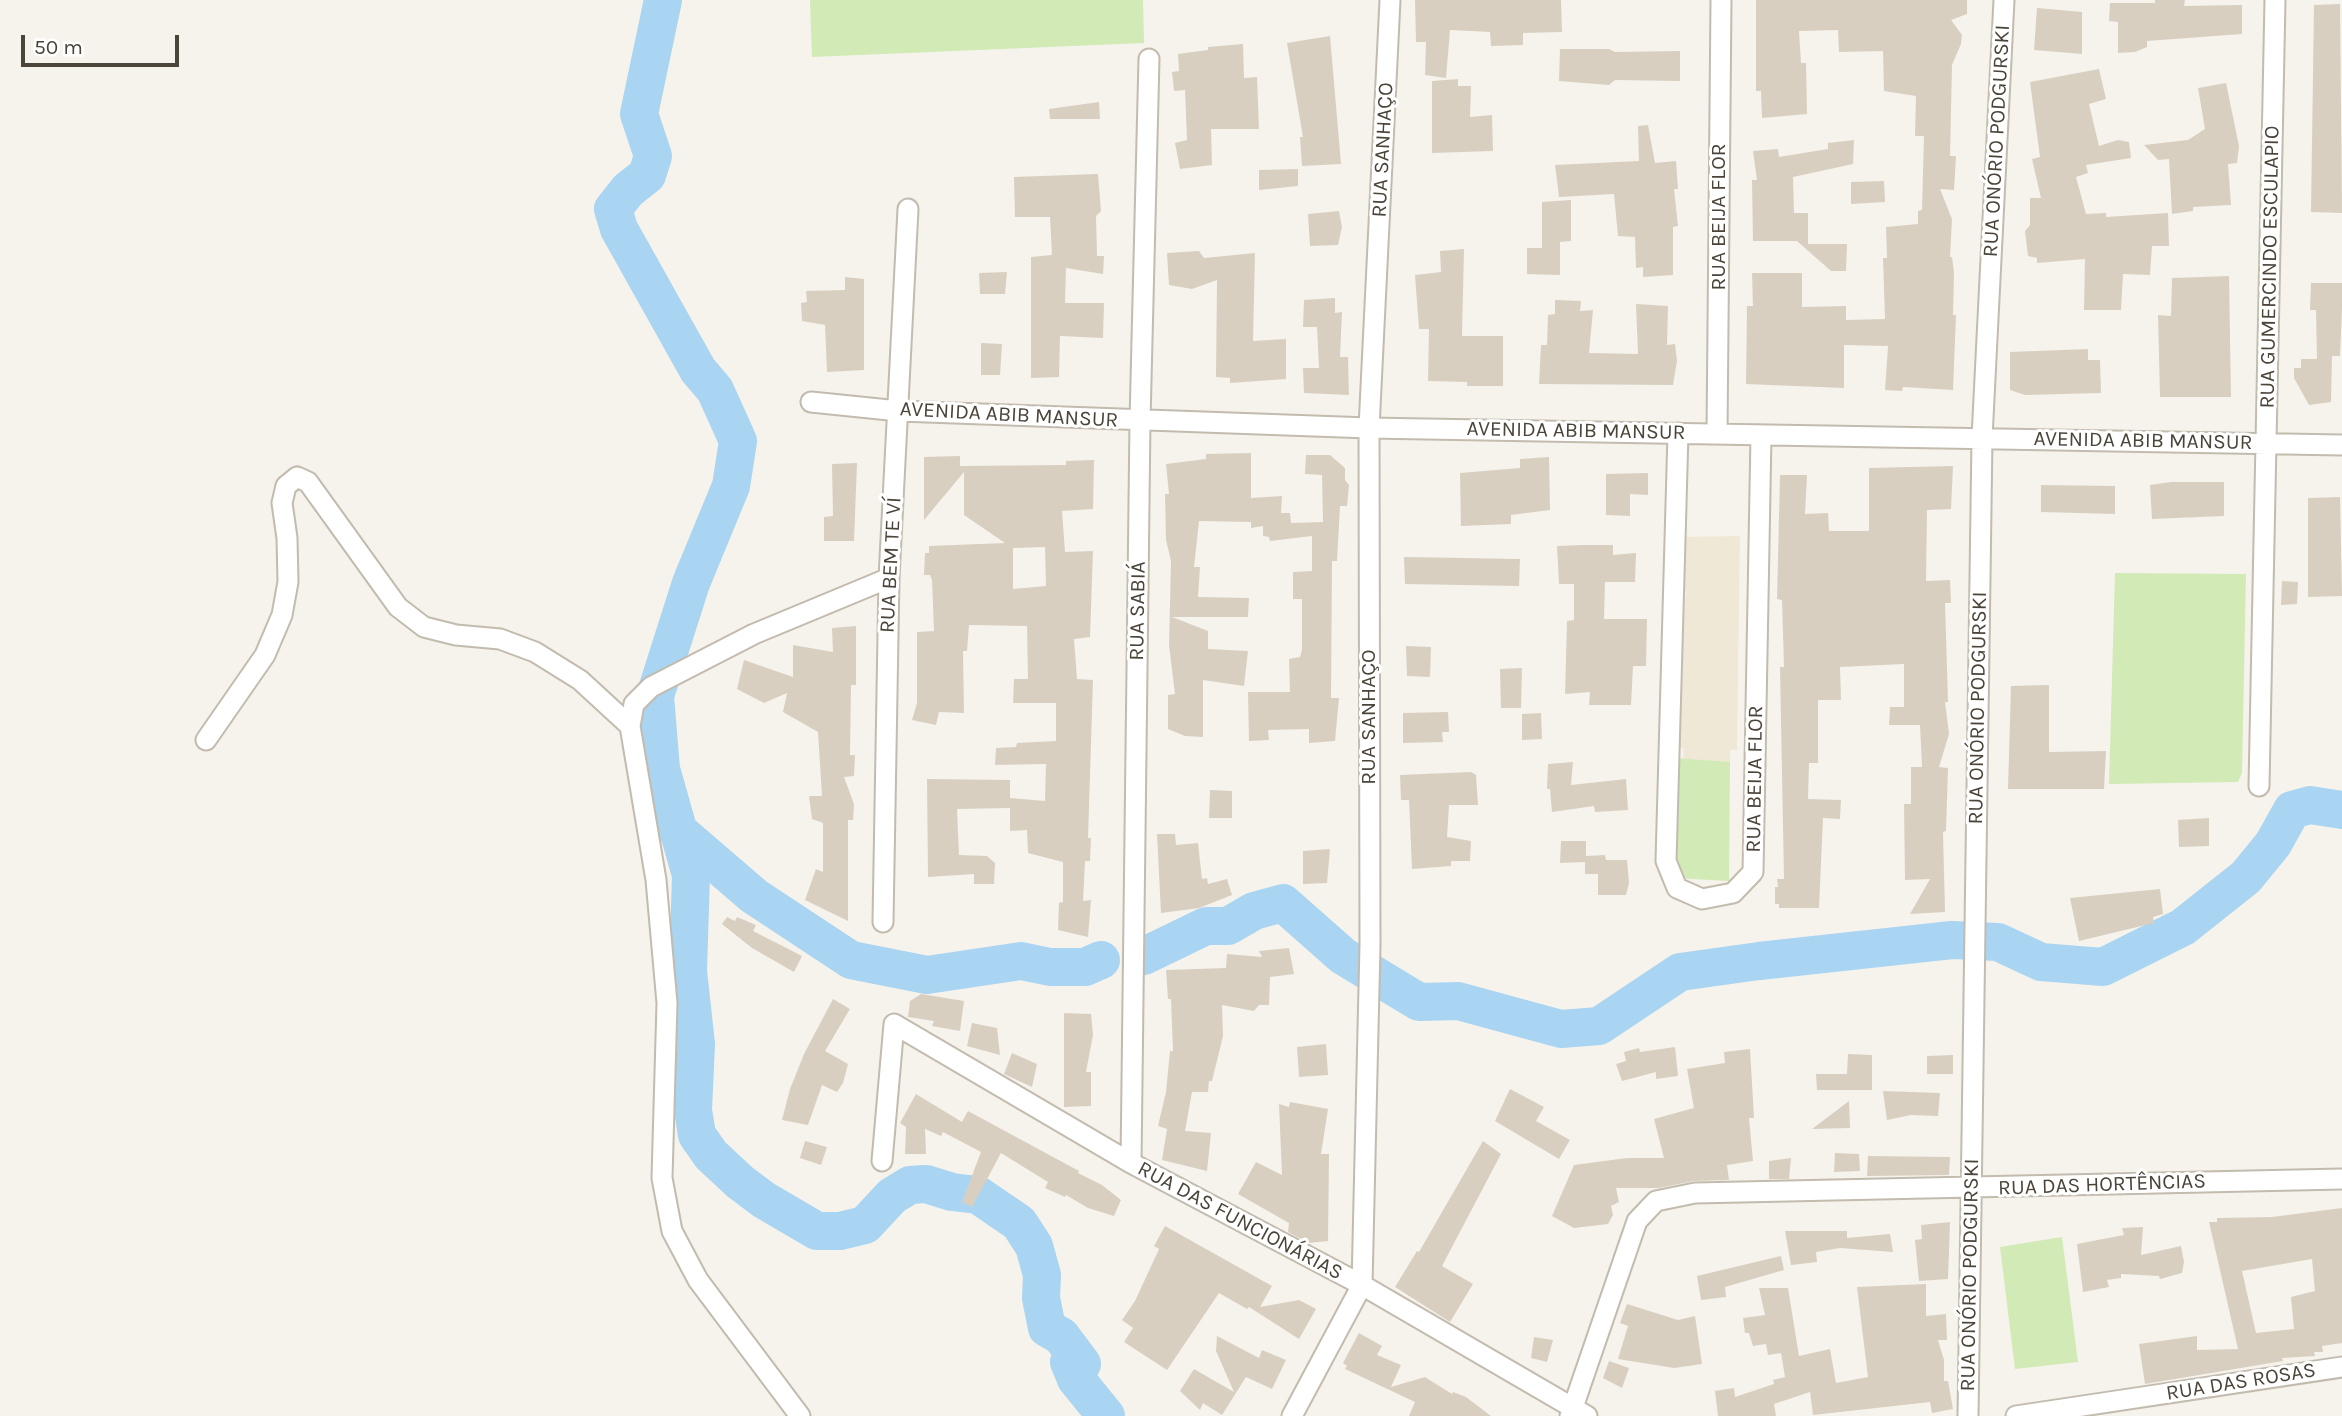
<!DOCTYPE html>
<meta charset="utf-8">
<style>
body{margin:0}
#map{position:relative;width:2342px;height:1416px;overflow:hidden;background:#f6f3ec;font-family:Karla,sans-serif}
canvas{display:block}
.scale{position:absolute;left:21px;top:35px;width:158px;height:32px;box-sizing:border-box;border:4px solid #4b4439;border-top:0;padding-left:9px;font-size:21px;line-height:24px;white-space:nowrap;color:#4b4439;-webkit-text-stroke:5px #fff;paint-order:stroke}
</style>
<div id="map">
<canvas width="2342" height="1416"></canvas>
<div class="scale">50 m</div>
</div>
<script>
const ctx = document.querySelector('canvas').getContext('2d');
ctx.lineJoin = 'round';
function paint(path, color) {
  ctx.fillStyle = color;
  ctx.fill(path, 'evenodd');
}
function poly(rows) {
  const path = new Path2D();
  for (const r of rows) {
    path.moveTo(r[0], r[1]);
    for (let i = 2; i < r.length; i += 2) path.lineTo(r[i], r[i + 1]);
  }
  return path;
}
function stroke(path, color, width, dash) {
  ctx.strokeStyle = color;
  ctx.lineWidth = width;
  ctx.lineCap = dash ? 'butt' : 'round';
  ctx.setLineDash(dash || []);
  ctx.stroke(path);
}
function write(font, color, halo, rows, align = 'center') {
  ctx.font = font + ' Karla,sans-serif';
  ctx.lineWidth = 6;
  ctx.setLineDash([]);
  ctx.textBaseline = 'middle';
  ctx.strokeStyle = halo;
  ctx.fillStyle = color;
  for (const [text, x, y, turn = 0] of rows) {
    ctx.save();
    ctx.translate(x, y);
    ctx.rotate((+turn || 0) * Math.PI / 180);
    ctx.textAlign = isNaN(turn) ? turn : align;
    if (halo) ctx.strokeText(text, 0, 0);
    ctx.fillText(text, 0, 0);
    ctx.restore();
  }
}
paint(poly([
 [1740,536,1737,750,1730,750,1730,762,1684,759,1683,748,1677,747,1679,621,1684,618,1686,592,1678,591,1681,537]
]), '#efe8d6');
paint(poly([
 [810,0,1143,0,1144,43,812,57],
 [2115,573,2246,574,2242,773,2238,782,2109,784],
 [1676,758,1730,762,1729,881,1674,878],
 [2062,1237,2078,1362,2015,1369,2000,1247]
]), '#d2eab5');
stroke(poly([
 [663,0,639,114,653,156,647,175,628,190,613,209,619,229,698,370,715,390,738,441,731,486,691,583,655,696,661,769,691,875,688,971,696,1044,693,1110,697,1135,711,1155,740,1182,764,1200,817,1231,840,1231,865,1225,892,1196,910,1185,926,1184,952,1192,978,1195,1019,1223,1034,1246,1042,1275,1041,1298,1047,1328,1061,1336,1082,1364,1069,1362,1076,1379,1106,1416],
 [675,828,754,896,851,960,927,975,1021,961,1050,967,1085,967,1101,960],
 [1144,956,1206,926,1228,926,1254,911,1283,903,1343,956,1419,1002,1458,1001,1561,1029,1599,1026,1680,972,1759,961,1952,940,1998,942,2041,962,2103,967,2183,927,2246,877,2273,844,2292,810,2310,805,2342,810]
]), '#a9d4f2', 38);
paint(poly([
 [1415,0,1561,0,1562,32,1523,33,1523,45,1491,46,1490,32,1450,30,1446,78,1425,75,1426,42,1416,42],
 [1756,0,1967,0,1967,14,1951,20,1962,35,1961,44,1952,65,1950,156,1956,156,1954,190,1940,189,1952,219,1950,257,1952,257,1954,273,1953,315,1956,315,1953,390,1903,387,1902,391,1885,390,1888,346,1844,345,1844,388,1746,384,1747,306,1753,306,1752,273,1802,273,1802,307,1846,306,1846,320,1885,319,1883,258,1887,258,1886,227,1918,224,1918,211,1922,210,1924,136,1915,136,1916,96,1884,91,1883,51,1839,52,1838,30,1799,31,1801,63,1806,63,1807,114,1762,118,1761,91,1756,91],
 [2155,0,2185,0,2184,6,2242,5,2242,34,2147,41,2147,47,2135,52,2118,53,2118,22,2109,21,2110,3,2155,3],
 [2340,4,2342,213,2311,212,2314,5],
 [2037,8,2082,12,2082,54,2034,50],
 [1330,36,1341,164,1302,166,1300,137,1303,137,1287,43],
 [1243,44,1244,78,1257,77,1259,129,1211,129,1212,165,1180,169,1175,143,1187,140,1185,90,1174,91,1172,72,1179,71,1178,54,1208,50,1208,47],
 [1560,49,1609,49,1615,52,1680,51,1680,81,1615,80,1609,85,1559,81],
 [2099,69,2106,99,2089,104,2099,146,2118,140,2129,142,2131,158,2086,165,2088,173,2076,177,2086,214,2106,213,2106,217,2168,213,2169,246,2152,246,2150,275,2123,274,2121,310,2084,310,2085,259,2037,263,2037,258,2028,256,2025,231,2030,225,2030,198,2041,198,2032,159,2040,157,2030,82],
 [1458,79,1458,86,1471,86,1470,117,1492,115,1493,151,1432,153,1432,81],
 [2226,83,2239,146,2237,163,2228,164,2231,205,2193,207,2193,211,2172,214,2169,159,2158,160,2144,145,2188,140,2205,129,2198,88],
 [1099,102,1100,119,1050,119,1049,109],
 [1648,125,1655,163,1676,161,1678,189,1674,189,1678,226,1673,227,1673,275,1643,277,1643,267,1636,268,1635,237,1618,236,1614,194,1559,197,1555,165,1639,161,1638,126],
 [1854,140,1853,164,1793,177,1794,213,1808,213,1808,244,1847,244,1846,271,1831,271,1797,241,1753,241,1752,180,1757,180,1753,151,1778,149,1779,157,1828,149,1828,143],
 [1298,169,1298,186,1259,190,1259,170],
 [1098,174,1101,211,1096,216,1097,256,1104,256,1103,274,1066,268,1065,303,1104,303,1103,338,1060,336,1059,377,1031,378,1031,257,1052,255,1050,217,1015,217,1014,177],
 [1884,181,1885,202,1851,204,1851,182],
 [1571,200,1571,241,1560,242,1560,275,1527,274,1527,248,1542,248,1542,202],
 [1339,211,1342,227,1338,245,1310,246,1308,214],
 [1464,249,1462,336,1503,336,1503,386,1467,386,1467,382,1428,381,1429,329,1419,329,1415,275,1441,272,1440,251],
 [1199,251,1204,258,1255,253,1253,341,1286,339,1286,379,1230,383,1230,378,1216,377,1217,280,1192,289,1169,285,1167,253],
 [1007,272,1005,294,980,294,979,273],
 [2229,276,2231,397,2160,397,2158,315,2171,316,2172,278],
 [845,277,864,279,864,370,827,372,825,325,802,321,801,303,807,302,806,291,845,290],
 [2311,283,2342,283,2342,309,2340,356,2332,356,2331,402,2309,405,2294,378,2294,368,2301,368,2301,359,2317,359,2316,310,2310,310],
 [1335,298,1335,313,1342,312,1340,357,1348,357,1349,395,1304,393,1303,368,1319,368,1317,327,1303,327,1304,300],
 [1555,300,1581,301,1580,311,1593,310,1589,353,1638,354,1636,304,1668,306,1667,345,1675,344,1677,361,1673,385,1539,384,1541,345,1547,345,1548,315,1555,314],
 [981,343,1002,344,1000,375,981,375],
 [2088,349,2088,360,2100,360,2101,393,2025,395,2010,390,2010,352],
 [1251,453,1251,498,1282,496,1281,513,1290,513,1291,523,1323,522,1322,475,1305,474,1306,455,1330,455,1345,468,1345,480,1349,485,1347,506,1340,506,1337,561,1332,561,1331,698,1339,698,1335,741,1309,743,1309,729,1268,730,1269,740,1249,741,1248,692,1290,692,1289,659,1300,657,1302,650,1302,599,1293,599,1293,572,1312,571,1312,536,1270,541,1269,537,1263,536,1263,526,1251,528,1251,522,1199,521,1194,567,1200,567,1198,597,1249,598,1248,617,1172,617,1208,631,1208,649,1248,651,1244,686,1203,680,1203,737,1185,736,1168,729,1168,695,1175,694,1169,645,1171,561,1166,540,1165,494,1169,494,1166,464,1206,459,1206,454],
 [960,456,960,466,1066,465,1066,461,1094,460,1093,509,1062,511,1065,552,1093,551,1090,637,1074,639,1077,679,1093,680,1088,838,1091,838,1090,861,1085,861,1083,901,1091,900,1088,937,1058,930,1059,903,1063,902,1063,862,1028,853,1027,830,1010,831,1010,808,957,809,959,855,987,856,995,863,994,884,974,884,974,874,928,877,927,779,1010,780,1010,798,1045,801,1046,764,995,765,996,748,1016,747,1017,743,1056,741,1056,703,1013,703,1014,679,1028,679,1027,626,969,625,967,651,963,651,964,713,939,712,936,725,912,720,917,703,917,632,934,631,932,580,930,575,924,575,925,553,929,553,929,546,1005,543,964,515,964,472,924,520,924,457],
 [1045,547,1046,586,1013,589,1013,548],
 [1549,457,1550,510,1511,515,1511,524,1461,526,1460,473,1520,468,1520,459],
 [857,463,854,541,824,541,824,517,833,516,832,464],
 [1953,466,1951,509,1927,510,1926,581,1950,580,1951,603,1945,603,1948,702,1945,702,1949,734,1939,767,1948,768,1946,831,1943,832,1945,912,1910,914,1930,879,1905,880,1904,804,1911,804,1911,767,1922,767,1920,725,1889,725,1890,707,1904,707,1904,664,1840,667,1841,700,1818,700,1818,763,1809,763,1808,799,1841,800,1840,819,1823,818,1819,908,1779,908,1779,904,1775,904,1775,887,1778,887,1777,879,1784,879,1780,667,1784,667,1782,600,1777,599,1780,475,1807,475,1805,514,1828,513,1829,531,1869,531,1869,468],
 [1648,473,1648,495,1630,494,1630,516,1606,515,1606,474],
 [2171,482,2224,482,2224,516,2152,519,2150,485],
 [2041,485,2115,486,2115,514,2041,512],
 [2340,497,2342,596,2308,597,2308,498],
 [1581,545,1613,545,1613,555,1636,553,1635,582,1605,582,1604,619,1647,619,1646,666,1633,666,1631,705,1589,705,1590,692,1565,694,1567,621,1574,620,1574,584,1559,584,1557,546],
 [1404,557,1520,559,1519,586,1405,584],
 [2282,581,2298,582,2297,604,2281,605],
 [856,626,856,685,851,685,850,755,855,755,854,776,844,777,854,804,853,820,848,820,848,921,805,900,816,869,823,872,823,823,812,819,809,796,822,796,818,732,783,712,787,693,764,703,737,689,744,660,793,677,793,645,833,652,832,628],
 [1406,646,1431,647,1430,677,1407,676],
 [1522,668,1521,708,1501,708,1500,669],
 [2049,685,2049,752,2106,751,2104,789,2008,789,2011,686],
 [1448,712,1449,732,1442,732,1443,742,1403,743,1403,713],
 [1541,713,1542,739,1522,740,1522,714],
 [1573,762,1571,785,1626,779,1628,810,1595,812,1594,806,1552,812,1550,789,1547,789,1548,764],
 [1471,772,1476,775,1478,805,1449,805,1447,837,1471,841,1470,861,1451,861,1451,866,1412,869,1409,800,1401,800,1400,775],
 [1210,790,1232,791,1232,818,1209,818],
 [2209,818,2209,846,2179,847,2178,820],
 [1157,834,1175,834,1176,845,1198,843,1202,879,1207,878,1208,884,1227,879,1232,895,1199,908,1161,913],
 [1561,841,1586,841,1586,856,1605,855,1606,860,1627,860,1629,883,1626,895,1598,895,1598,874,1585,874,1585,862,1560,863],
 [1330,849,1327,883,1303,884,1303,851],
 [2160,889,2163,914,2153,917,2154,923,2079,941,2070,898],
 [727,917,735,921,737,917,756,925,753,931,802,956,794,972,752,948,722,924],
 [1289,948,1294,974,1270,977,1269,1005,1259,1005,1254,1011,1222,1005,1223,1036,1212,1081,1209,1081,1208,1092,1192,1092,1185,1131,1211,1133,1207,1171,1162,1160,1167,1129,1158,1126,1166,1092,1170,1051,1173,1051,1171,999,1168,999,1166,970,1226,968,1227,954,1262,957,1259,951],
 [921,994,964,1001,960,1031,932,1026,934,1021,908,1017,910,1001],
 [833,999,850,1009,825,1051,848,1064,843,1083,837,1092,822,1085,808,1125,782,1120,790,1089,804,1054],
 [1064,1013,1091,1014,1093,1035,1086,1072,1091,1072,1091,1106,1064,1107],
 [972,1023,997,1028,1000,1055,967,1046],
 [1326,1044,1328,1075,1299,1077,1297,1047],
 [1675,1047,1678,1076,1656,1079,1656,1072,1622,1081,1616,1064,1626,1061,1624,1052,1639,1048,1640,1052],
 [1750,1049,1754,1118,1749,1118,1753,1161,1727,1165,1729,1180,1694,1181,1659,1188,1616,1188,1619,1202,1611,1206,1613,1215,1608,1224,1574,1228,1552,1216,1574,1165,1627,1158,1664,1158,1654,1119,1694,1108,1687,1069,1725,1063,1724,1052],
 [1012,1053,1037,1064,1032,1087,1004,1074],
 [1848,1054,1872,1055,1872,1090,1817,1090,1816,1074,1847,1074],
 [1953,1055,1953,1074,1927,1074,1927,1056],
 [1510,1089,1544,1107,1536,1121,1570,1140,1559,1159,1495,1121],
 [1883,1091,1940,1093,1938,1116,1911,1115,1887,1120],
 [916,1094,962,1122,968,1111,1079,1171,1078,1173,1102,1185,1121,1200,1114,1216,1088,1208,1066,1195,1065,1197,1045,1188,1048,1182,1001,1153,972,1207,962,1202,981,1152,943,1132,941,1136,925,1129,926,1154,905,1154,906,1127,900,1123],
 [1849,1101,1850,1128,1812,1129],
 [1290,1102,1328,1109,1321,1154,1329,1154,1328,1241,1308,1243,1288,1232,1289,1223,1238,1194,1256,1162,1282,1175,1279,1104,1289,1107],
 [805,1141,827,1147,821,1165,800,1158],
 [1483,1141,1501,1154,1442,1266,1473,1284,1450,1322,1395,1287,1417,1251,1419,1252],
 [1835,1153,1859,1154,1860,1171,1834,1172],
 [1868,1156,1950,1157,1949,1175,1867,1176],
 [1791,1158,1789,1179,1769,1179,1769,1161],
 [2342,1208,2342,1343,2322,1346,2323,1352,2314,1352,2315,1356,2282,1358,2283,1361,2145,1384,2139,1344,2197,1336,2197,1350,2238,1349,2209,1222,2217,1222,2217,1218,2272,1217],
 [2312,1259,2315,1291,2291,1297,2294,1329,2256,1333,2242,1271],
 [1950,1222,1948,1279,1919,1281,1915,1240,1922,1239,1921,1225],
 [1165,1226,1272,1286,1260,1307,1299,1300,1316,1309,1299,1339,1249,1307,1247,1309,1219,1293,1167,1370,1124,1342,1133,1328,1122,1320,1135,1301,1159,1249,1154,1246],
 [2143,1227,2141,1255,2181,1246,2184,1262,2182,1273,2160,1279,2159,1276,2121,1274,2121,1278,2107,1280,2109,1287,2083,1292,2077,1244,2124,1235,2122,1228],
 [1785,1231,1847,1231,1847,1238,1890,1234,1893,1252,1840,1248,1816,1252,1817,1262,1791,1265],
 [1781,1256,1784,1270,1725,1287,1726,1297,1701,1300,1697,1276],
 [1926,1284,1926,1316,1946,1314,1947,1340,1938,1340,1944,1360,1944,1381,1948,1381,1953,1409,1932,1413,1930,1402,1813,1415,1810,1392,1774,1404,1776,1416,1718,1416,1715,1391,1734,1388,1735,1397,1774,1384,1773,1380,1785,1377,1781,1353,1768,1355,1766,1344,1753,1346,1749,1333,1745,1333,1743,1318,1765,1315,1759,1288,1788,1288,1799,1356,1830,1349,1836,1383,1868,1377,1857,1287],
 [1627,1304,1678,1320,1695,1316,1702,1364,1674,1368,1618,1359,1628,1326,1620,1323],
 [1359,1333,1382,1346,1377,1355,1401,1365,1391,1387,1425,1377,1452,1394,1453,1392,1466,1397,1491,1416,1409,1416,1415,1402,1345,1369,1347,1366,1343,1363],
 [1217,1336,1259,1358,1262,1350,1286,1360,1272,1389,1246,1377,1222,1415,1203,1403,1200,1410,1180,1391,1194,1369,1234,1392,1216,1351],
 [1534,1337,1553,1340,1547,1362,1531,1358],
 [1609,1361,1629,1368,1622,1388,1603,1378]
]), '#d8cfc1');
const minor = poly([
 [811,402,899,411,1369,428,2342,445],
 [1678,433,1666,861,1677,888,1702,899,1733,893,1753,872,1761,435],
 [1717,434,1721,0],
 [206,740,265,655,282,615,288,582,287,538,282,503,286,486,297,477,308,482,398,607,424,627,456,635,500,639,535,652,580,680,630,726],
 [2259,786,2275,0],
 [883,922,889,578,908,209],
 [882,1161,894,1024,1131,1163,1362,1285,1587,1416],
 [1131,1163,1140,421,1149,59],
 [800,1416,698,1280,672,1231,662,1178,667,1003,656,880,630,726,634,704,651,687,754,634,889,578],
 [1292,1416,1362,1285,1370,945,1369,428,1390,0],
 [1570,1416,1637,1221,1656,1201,1695,1193,2342,1179],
 [1968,1416,1982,438,2004,0],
 [2016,1416,2342,1367]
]);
stroke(minor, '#c2bbae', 23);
stroke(minor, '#fff', 19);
write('21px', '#4b4439', '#fff', [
 ["RUA ONÓRIO PODGURSKI",1997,141,-87],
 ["RUA SANHAÇO",1383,150,-87],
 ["RUA BEIJA FLOR",1719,217,-90],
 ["RUA GUMERCINDO ESCULAPIO",2270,267,-89],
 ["AVENIDA ABIB MANSUR",1009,415,3],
 ["AVENIDA ABIB MANSUR",1576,431,1],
 ["AVENIDA ABIB MANSUR",2143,441,1],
 ["RUA BEM TE VÍ",891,565,-87],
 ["RUA SABIÁ",1138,611,-89],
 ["RUA ONÓRIO PODGURSKI",1978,708,-89],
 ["RUA SANHAÇO",1369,717,-90],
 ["RUA BEIJA FLOR",1755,779,-89],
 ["RUA DAS HORTÊNCIAS",2102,1185,-2],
 ["RUA DAS FUNCIONÁRIAS",1240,1221,28],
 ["RUA ONÓRIO PODGURSKI",1970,1275,-89],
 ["RUA DAS ROSAS",2241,1382,-9]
]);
</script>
